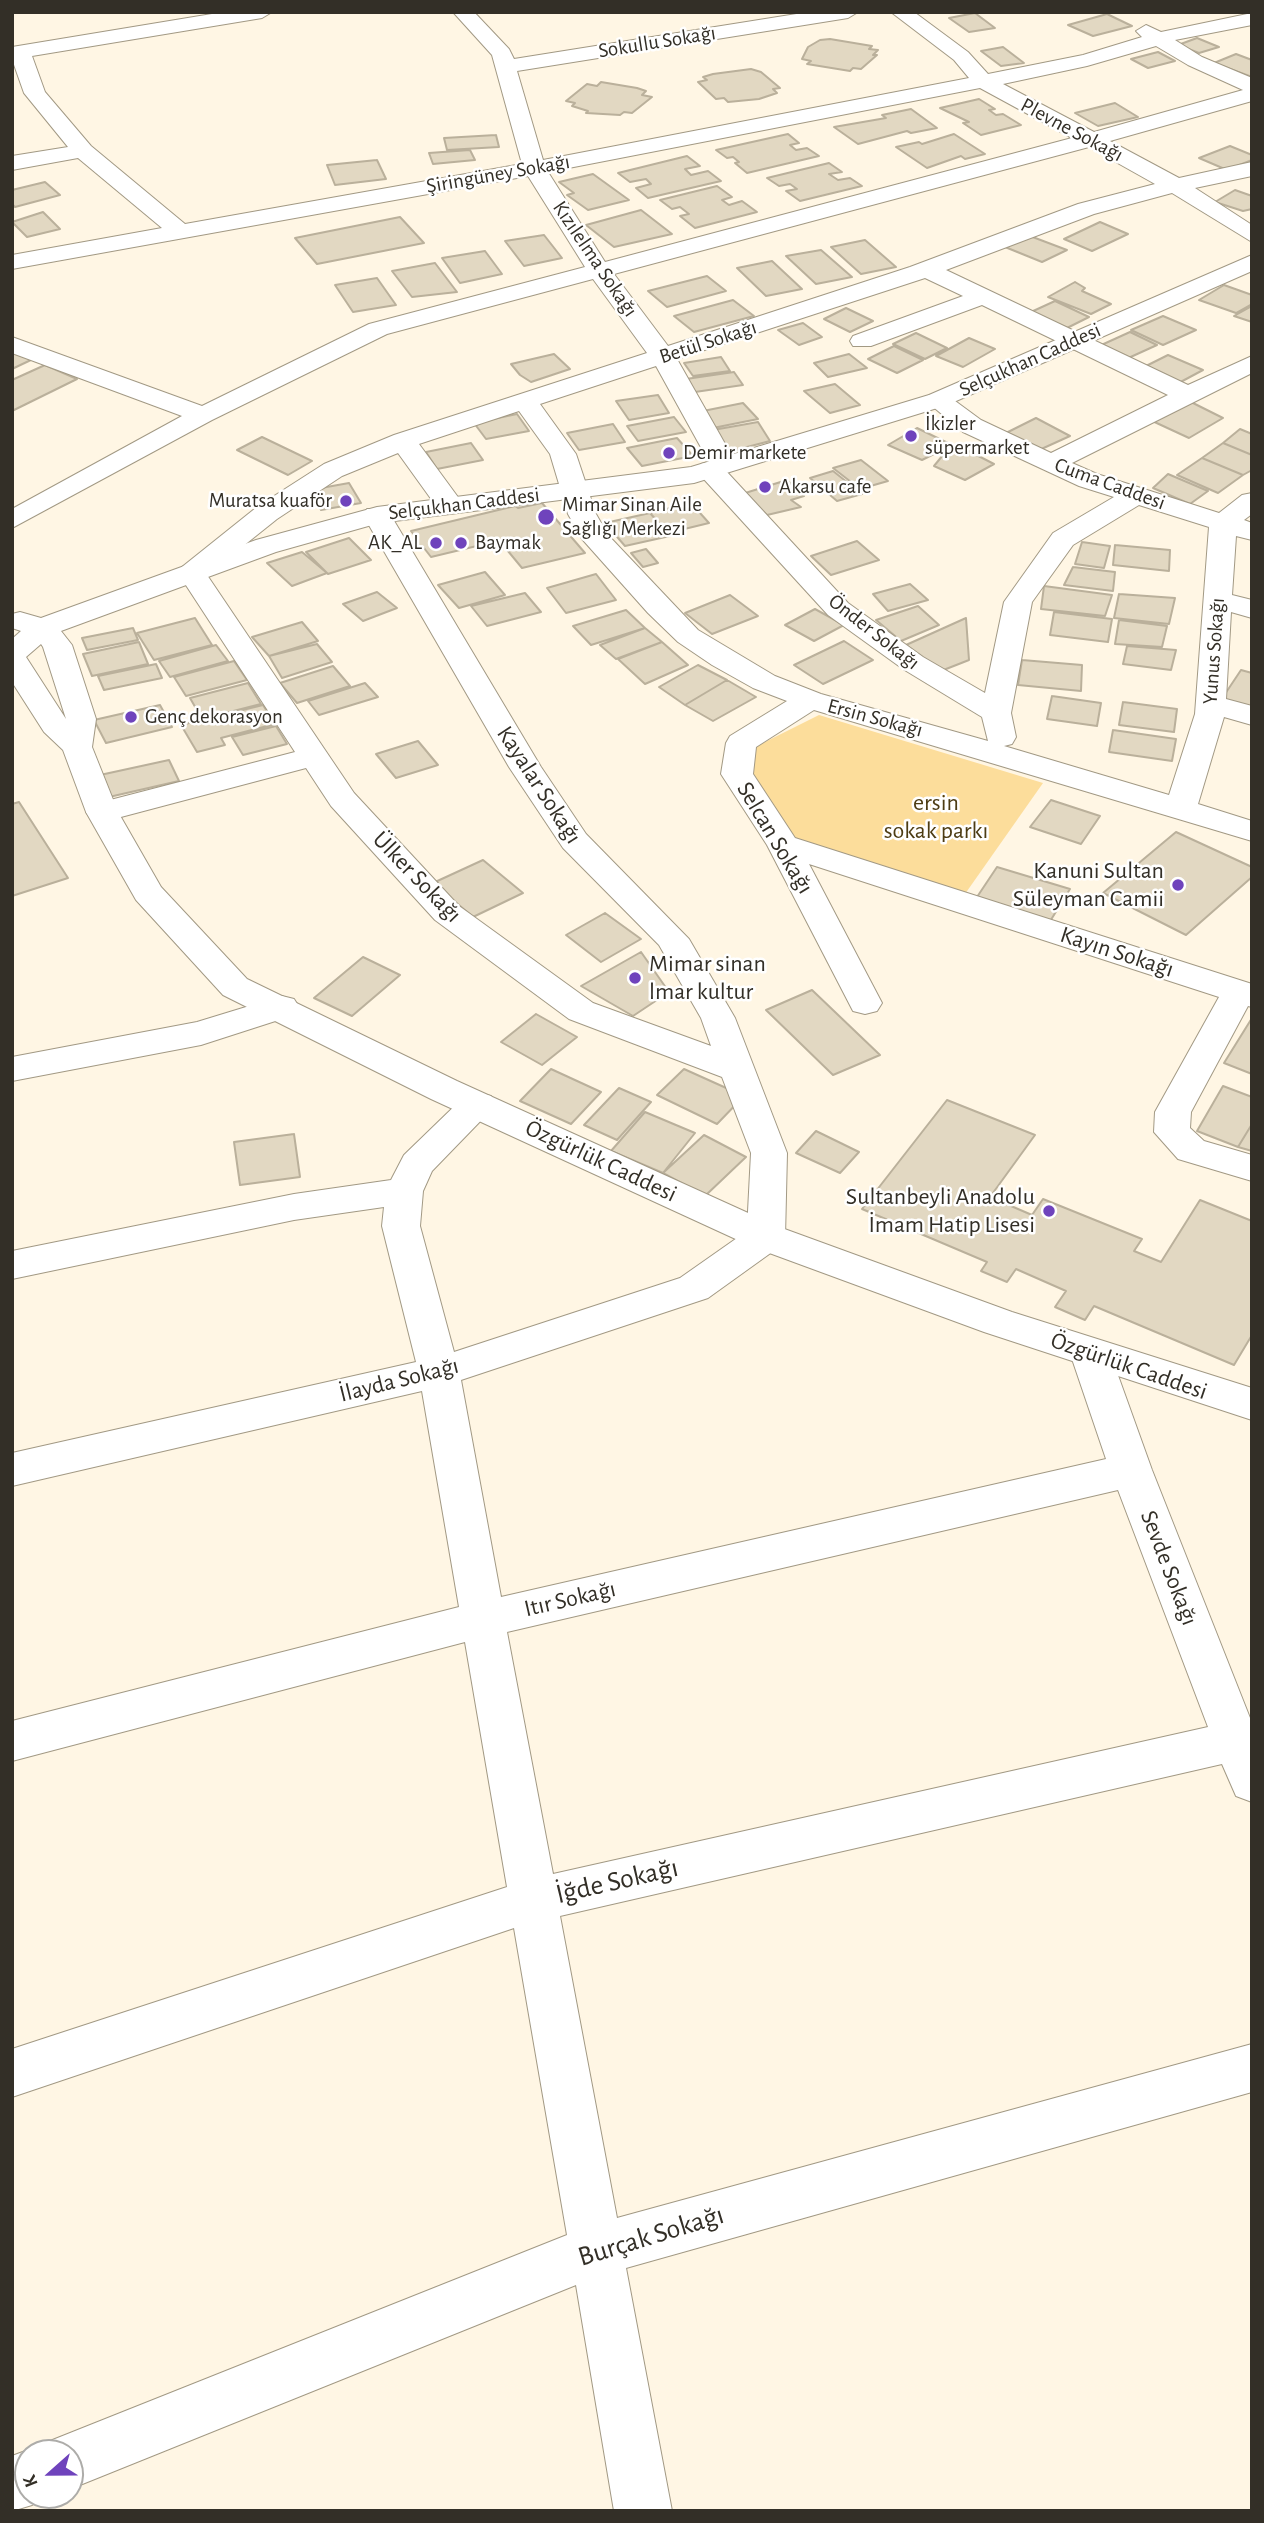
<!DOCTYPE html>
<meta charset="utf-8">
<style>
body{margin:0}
#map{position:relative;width:1264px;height:2523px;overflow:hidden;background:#fff6e4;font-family:"Alegreya Sans",sans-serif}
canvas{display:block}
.frame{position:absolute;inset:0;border:14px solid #332f27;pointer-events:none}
.north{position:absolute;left:14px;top:2439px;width:70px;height:70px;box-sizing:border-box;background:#fff;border:2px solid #adaca9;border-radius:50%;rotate:249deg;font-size:19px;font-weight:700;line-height:28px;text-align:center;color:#332f27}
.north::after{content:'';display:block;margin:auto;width:24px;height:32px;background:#6f43bc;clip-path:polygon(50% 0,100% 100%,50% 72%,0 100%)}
</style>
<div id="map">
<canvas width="1264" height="2523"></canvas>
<div class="frame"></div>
<div class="north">K</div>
</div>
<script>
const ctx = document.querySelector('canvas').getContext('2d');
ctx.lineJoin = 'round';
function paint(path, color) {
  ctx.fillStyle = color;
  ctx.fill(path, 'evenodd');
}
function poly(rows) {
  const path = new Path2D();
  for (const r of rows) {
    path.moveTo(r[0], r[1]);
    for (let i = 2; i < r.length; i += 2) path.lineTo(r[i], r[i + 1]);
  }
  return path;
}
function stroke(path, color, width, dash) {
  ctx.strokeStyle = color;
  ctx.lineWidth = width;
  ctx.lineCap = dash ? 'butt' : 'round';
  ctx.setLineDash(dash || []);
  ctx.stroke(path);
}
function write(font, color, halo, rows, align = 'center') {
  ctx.font = font + ' "Alegreya Sans",sans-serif';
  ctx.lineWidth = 5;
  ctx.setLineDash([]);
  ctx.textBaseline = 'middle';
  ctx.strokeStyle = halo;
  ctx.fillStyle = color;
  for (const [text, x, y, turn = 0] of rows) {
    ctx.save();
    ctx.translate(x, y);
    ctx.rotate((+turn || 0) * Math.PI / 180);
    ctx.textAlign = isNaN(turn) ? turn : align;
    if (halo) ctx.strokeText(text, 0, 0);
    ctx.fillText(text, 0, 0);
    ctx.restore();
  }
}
paint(poly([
 [819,715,1043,783,965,894,790,837,748,771,755,747]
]), '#fcdd9b');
const building = poly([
 [975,13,995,28,969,32,949,18,975,13],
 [1107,14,1132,26,1093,36,1068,25,1107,14],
 [1197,38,1219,47,1199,53,1178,45,1197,38],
 [830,39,872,46,869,49,878,50,873,55,877,55,861,69,853,68,850,71,807,64,811,61,802,59,808,47,820,40,830,39],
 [1003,47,1024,63,1001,66,981,51,1003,47],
 [1158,52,1175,61,1148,68,1131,59,1158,52],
 [1236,54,1252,60,1252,77,1214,63,1236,54],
 [751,69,761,72,780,88,773,89,777,93,759,99,728,102,724,98,716,99,698,82,707,80,703,77,713,74,751,69],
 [601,82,637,88,646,91,642,95,652,97,632,113,624,112,620,115,586,113,588,111,572,106,575,103,566,101,587,84,597,86,601,82],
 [979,99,995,109,989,110,996,115,1003,114,1021,125,981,135,963,123,969,122,940,108,979,99],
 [1115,103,1138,117,1098,126,1075,113,1115,103],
 [911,109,937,128,911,133,907,131,858,144,834,127,886,118,882,115,911,109],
 [788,134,799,143,790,145,796,150,807,148,819,156,747,173,735,163,739,162,733,157,727,158,716,150,788,134],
 [954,134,985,154,965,159,961,156,927,168,896,147,919,142,922,144,954,134],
 [496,135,499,147,447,150,444,138,496,135],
 [1230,146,1252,155,1252,160,1227,170,1199,158,1230,146],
 [470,150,475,160,433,164,429,153,470,150],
 [687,156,700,166,685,169,691,175,708,171,721,181,648,198,636,188,651,184,646,179,630,182,618,173,687,156],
 [377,160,386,179,335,185,327,165,377,160],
 [829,163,842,172,829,174,838,180,850,178,862,186,800,201,786,191,797,189,790,184,779,186,767,178,829,163],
 [593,174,629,200,588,210,567,195,574,193,559,182,593,174],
 [45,182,60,195,15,207,12,204,12,190,45,182],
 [717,186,732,197,722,200,729,205,742,201,757,212,695,228,680,216,689,214,680,207,672,209,660,200,717,186],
 [1235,190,1252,196,1252,209,1243,211,1215,202,1235,190],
 [641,210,672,234,614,247,586,225,641,210],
 [43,212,60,229,27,237,12,222,43,212],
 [400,217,424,243,317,264,295,238,400,217],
 [1100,222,1128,234,1092,251,1064,239,1100,222],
 [544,235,562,258,524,266,505,241,544,235],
 [1030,236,1067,250,1042,262,1005,247,1030,236],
 [865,240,896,267,861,274,831,247,865,240],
 [821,250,852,277,816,284,786,256,821,250],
 [485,251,502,274,460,283,442,258,485,251],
 [772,261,802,289,766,296,737,268,772,261],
 [435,263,457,292,412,297,392,271,435,263],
 [707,276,726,291,667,307,648,291,707,276],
 [377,278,396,305,353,312,335,285,377,278],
 [1075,282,1085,288,1082,291,1111,304,1091,314,1048,297,1075,282],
 [1224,285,1252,295,1252,304,1236,313,1199,300,1224,285],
 [733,300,754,316,694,332,674,316,733,300],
 [1055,301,1089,317,1067,328,1031,312,1055,301],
 [1252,306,1252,322,1234,316,1252,306],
 [846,308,873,321,850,332,824,319,846,308],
 [1163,316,1196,330,1163,345,1131,330,1163,316],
 [803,323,822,337,799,345,778,330,803,323],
 [1130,332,1157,345,1124,360,1097,347,1130,332],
 [916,333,947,348,925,359,893,344,916,333],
 [969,338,995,349,963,367,936,356,969,338],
 [894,346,923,360,897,373,868,359,894,346],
 [12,350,33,359,12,369,12,350],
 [554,354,570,369,531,382,520,375,511,364,554,354],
 [849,354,867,368,828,377,814,363,849,354],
 [1168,355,1203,370,1175,385,1140,369,1168,355],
 [721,357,730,371,693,376,684,363,721,357],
 [45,365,77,379,12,411,12,380,45,365],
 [734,372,743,385,695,392,686,379,734,372],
 [835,384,860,405,830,413,804,391,835,384],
 [658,395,669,413,629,420,616,401,658,395],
 [1185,399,1223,418,1189,438,1148,419,1185,399],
 [743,403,758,419,713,428,703,411,743,403],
 [517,414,529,431,486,439,474,423,517,414],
 [674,417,686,432,638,441,627,426,674,417],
 [1036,418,1070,436,1037,451,1004,434,1036,418],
 [758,422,770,441,728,452,713,430,758,422],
 [613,424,625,442,579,450,567,433,613,424],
 [917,428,952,445,922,460,888,445,917,428],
 [1240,429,1252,434,1252,455,1223,443,1240,429],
 [262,437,312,461,288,475,237,450,262,437],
 [677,438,693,456,642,466,627,448,677,438],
 [471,443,483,460,437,469,426,452,471,443],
 [1223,443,1252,455,1252,470,1243,475,1202,458,1223,443],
 [959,446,994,464,965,480,934,466,943,455,959,446],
 [1202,458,1243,475,1218,493,1177,475,1202,458],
 [861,460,888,481,860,489,833,468,861,460],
 [833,471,862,494,837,501,810,478,833,471],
 [1168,474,1208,491,1190,504,1153,488,1168,474],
 [787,480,804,496,791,500,801,507,767,515,742,494,787,480],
 [349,483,361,503,321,510,310,490,349,483],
 [542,503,585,553,522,568,503,545,484,549,481,545,431,557,424,548,415,550,409,542,418,540,411,531,515,506,518,508,542,503],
 [691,503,709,523,668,533,650,513,691,503],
 [650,513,670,536,625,546,605,523,650,513],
 [349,538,371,560,328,574,306,552,349,538],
 [857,541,879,560,831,575,811,556,857,541],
 [1082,542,1110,546,1104,568,1075,564,1082,542],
 [1115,545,1170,550,1169,571,1113,565,1115,545],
 [646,549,658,563,643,567,631,553,646,549],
 [302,552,327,573,292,586,267,563,302,552],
 [1073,567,1115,572,1113,591,1064,585,1073,567],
 [485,572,505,595,459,608,438,585,485,572],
 [596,574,616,600,566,613,547,588,596,574],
 [910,584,928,600,888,611,873,594,910,584],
 [1044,586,1112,595,1105,616,1041,609,1044,586],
 [377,592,397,608,363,621,343,604,377,592],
 [525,593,541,612,487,626,471,606,525,593],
 [1119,594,1175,598,1169,624,1114,618,1119,594],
 [730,595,758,616,712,634,685,613,730,595],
 [918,606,939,625,901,641,876,620,918,606],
 [815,609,844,625,814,641,785,625,815,609],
 [626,610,645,628,591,645,573,626,626,610],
 [1054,612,1112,619,1108,642,1050,635,1054,612],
 [195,618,212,645,154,660,137,633,195,618],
 [966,618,969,660,941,671,906,645,966,618],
 [1119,620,1167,626,1162,647,1115,644,1119,620],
 [302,622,318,641,269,656,252,637,302,622],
 [133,628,138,640,87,650,82,638,133,628],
 [645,628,662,642,616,659,600,645,645,628],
 [844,641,873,660,823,684,794,665,844,641],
 [139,642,148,664,92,676,83,654,139,642],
 [662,642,688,665,645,684,618,659,662,642],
 [317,644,332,662,282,678,269,656,317,644],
 [216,645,228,661,170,677,159,661,216,645],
 [1127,646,1176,650,1171,670,1123,664,1127,646],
 [1022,660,1082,665,1081,691,1018,685,1022,660],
 [234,661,247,680,186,696,174,677,234,661],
 [156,664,162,678,104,690,98,676,156,664],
 [698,665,727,680,685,705,659,687,698,665],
 [333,666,350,686,297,703,280,683,333,666],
 [1241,670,1252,673,1252,709,1221,700,1241,670],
 [727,680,756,697,713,721,685,705,727,680],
 [248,683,261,704,202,719,190,698,248,683],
 [365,683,378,697,319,715,308,701,365,683],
 [1052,696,1101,703,1097,726,1047,719,1052,696],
 [1123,702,1177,709,1174,732,1119,725,1123,702],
 [160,705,172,727,106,743,94,720,160,705],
 [263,705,275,724,221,738,225,745,197,752,181,725,263,705],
 [276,726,287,744,243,755,232,737,276,726],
 [1113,730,1176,739,1172,761,1109,752,1113,730],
 [418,741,438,765,396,778,376,754,418,741],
 [169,760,179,781,109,797,100,775,169,760],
 [1051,800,1100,816,1081,844,1030,827,1051,800],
 [19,802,68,878,12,896,12,804,19,802],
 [1176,832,1252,867,1252,877,1186,935,1103,893,1176,832],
 [483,860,523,893,473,917,433,883,483,860],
 [997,867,1070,889,1049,923,975,900,997,867],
 [605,913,641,939,601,962,566,935,605,913],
 [641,952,669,992,633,1016,581,986,641,952],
 [363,957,400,975,352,1016,314,998,363,957],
 [812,990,880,1055,833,1075,766,1010,812,990],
 [536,1014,577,1037,542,1065,501,1042,536,1014],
 [1252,1018,1252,1074,1224,1063,1252,1018],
 [551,1069,601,1092,571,1124,520,1101,551,1069],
 [684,1069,744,1096,717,1124,657,1095,684,1069],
 [1223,1086,1252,1097,1252,1124,1238,1147,1197,1131,1223,1086],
 [619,1088,651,1102,617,1140,584,1125,619,1088],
 [947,1100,1035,1135,990,1197,1032,1215,1043,1199,1142,1239,1134,1251,1161,1262,1200,1200,1252,1221,1252,1335,1234,1365,1094,1306,1085,1320,1055,1307,1066,1291,1016,1269,1007,1282,981,1271,987,1262,862,1209,947,1100],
 [645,1112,695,1133,663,1173,611,1151,645,1112],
 [1252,1124,1252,1151,1238,1147,1252,1124],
 [816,1131,859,1152,840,1173,796,1153,816,1131],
 [294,1134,300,1177,240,1185,234,1142,294,1134],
 [704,1135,746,1157,705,1196,663,1173,704,1135]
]);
paint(building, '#e2d8c2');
stroke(building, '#bab09b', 2);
const minor = poly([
 [224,12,272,12,262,18,32,56,45,92,91,146,185,224,522,164,492,55,453,12,474,12,509,49,514,59,809,12,858,12,848,18,517,71,543,160,969,78,954,60,891,12,914,12,968,52,988,74,1083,55,1142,37,1136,31,1146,25,1161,32,1252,13,1252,25,1175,40,1202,57,1252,78,1252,101,1110,141,1179,178,1252,162,1252,176,1195,188,1252,225,1252,242,1172,193,1094,214,946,270,1188,385,1252,356,1252,373,1072,463,1097,474,1219,513,1242,495,1252,493,1252,514,1244,520,1252,523,1252,540,1236,536,1232,595,1252,600,1252,618,1231,612,1226,699,1252,706,1252,725,1224,717,1198,804,1252,821,1252,841,814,710,756,747,753,774,795,838,1252,984,1252,1007,1248,1006,1191,1112,1190,1128,1204,1141,1252,1155,1252,1181,1178,1159,1154,1132,1155,1112,1219,997,809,864,882,1003,877,1011,865,1014,853,1011,767,845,721,774,726,743,730,736,787,701,753,688,712,665,678,642,648,613,582,539,568,514,550,454,519,411,419,444,463,504,459,510,439,510,398,453,342,476,277,519,207,575,354,793,459,906,593,1003,711,1046,701,1018,659,945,563,848,509,767,363,515,367,509,387,509,541,767,586,834,689,939,735,1018,787,1153,785,1237,779,1247,708,1298,461,1380,501,1597,1106,1459,1070,1353,1076,1342,1090,1338,1104,1342,1110,1353,1152,1470,1252,1723,1252,1802,1236,1796,1222,1764,560,1916,617,2218,1252,2044,1252,2092,626,2268,672,2511,614,2511,576,2285,70,2489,70,2453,45,2453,50,2441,567,2235,514,1928,12,2097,12,2049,507,1887,465,1642,12,1761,12,1721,459,1607,422,1391,12,1486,12,1453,416,1362,382,1226,384,1207,294,1220,12,1279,12,1251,294,1194,391,1180,404,1155,465,1096,478,1093,491,1096,496,1105,432,1171,423,1191,420,1226,454,1352,680,1278,747,1231,751,1153,722,1077,569,1019,435,920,331,806,306,768,102,822,91,819,86,812,91,805,295,752,178,573,182,567,257,507,324,464,394,435,647,353,593,279,387,334,212,420,12,528,12,509,182,416,12,353,12,337,202,406,369,324,585,267,528,176,12,269,12,255,162,228,78,158,12,170,12,156,68,147,24,93,12,59,12,47,224,12],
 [1156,46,1188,65,1243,90,1094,132,1003,84,1087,66,1156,46],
 [980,88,1072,138,605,262,548,172,980,88],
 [1089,147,1155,184,1078,204,910,267,668,346,614,274,1089,147],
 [925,278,963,296,853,336,850,341,853,346,871,346,982,305,1168,395,1051,453,981,420,947,395,929,395,925,400,963,432,1079,486,1114,497,1053,533,1004,602,985,693,923,657,848,603,727,472,737,465,677,359,925,278],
 [656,366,709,462,701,464,697,470,701,476,828,615,903,669,982,717,988,741,821,694,775,676,698,630,608,535,596,514,576,454,540,404,656,366],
 [1139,505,1209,527,1195,714,1169,795,1004,746,1012,744,1016,737,1011,713,1032,602,1073,545,1139,505],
 [1118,1490,1208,1727,553,1874,507,1632,1118,1490],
 [282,996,294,999,299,1007,294,1015,201,1045,12,1081,12,1057,197,1022,282,996],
 [28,2450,36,2453,28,2453,28,2495,49,2495,32,2505,12,2511,12,2456,28,2450]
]);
const tertiary = poly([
 [1252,255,1252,271,947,405,694,483,379,523,276,552,61,631,72,645,96,719,92,747,118,812,161,887,247,979,457,1081,779,1227,1012,1312,1252,1388,1252,1420,984,1332,753,1247,431,1099,223,995,136,900,86,812,63,750,44,732,12,682,12,639,21,631,12,628,12,614,20,612,41,618,256,540,377,507,691,467,929,395,1252,255],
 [41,644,43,647,66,719,26,657,41,644]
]);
stroke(minor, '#a29984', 2);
stroke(tertiary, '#a29984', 2);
paint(minor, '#fff');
paint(tertiary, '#fff');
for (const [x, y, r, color] of [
 [911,436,7,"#6f43bc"],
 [669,453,7,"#6f43bc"],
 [765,487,7,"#6f43bc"],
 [346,501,7,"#6f43bc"],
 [546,517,9,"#6f43bc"],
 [436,543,7,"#6f43bc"],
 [461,543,7,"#6f43bc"],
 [131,717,7,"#6f43bc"],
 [1178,885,7,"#6f43bc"],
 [635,978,7,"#6f43bc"],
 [1049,1211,7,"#6f43bc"]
]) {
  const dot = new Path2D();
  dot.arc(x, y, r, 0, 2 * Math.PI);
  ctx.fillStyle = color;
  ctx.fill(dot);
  stroke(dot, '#fff', 2.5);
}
write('21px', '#332f27', '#fff', [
 ["Sokullu Sokağı",657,42,-9],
 ["Plevne Sokağı",1072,130,28],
 ["Şiringüney Sokağı",498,174,-10],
 ["Kızılelma Sokağı",595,259,56],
 ["Betül Sokağı",708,342,-18],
 ["Selçukhan Caddesi",1030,360,-24],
 ["Cuma Caddesi",1110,484,20],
 ["Selçukhan Caddesi",464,504,-7],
 ["Önder Sokağı",874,632,38],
 ["Yunus Sokağı",1214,651,-86],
 ["Ersin Sokağı",875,718,15]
]);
write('21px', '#332f27', '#fff', [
 ["İkizler",925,424],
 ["süpermarket",925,448],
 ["Demir markete",683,453],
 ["Akarsu cafe",779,487],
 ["Muratsa kuaför",332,501,"right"],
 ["Mimar Sinan Aile",562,505],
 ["Sağlığı Merkezi",562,529],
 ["AK_AL",422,543,"right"],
 ["Baymak",475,543],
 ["Genç dekorasyon",145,717]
], 'left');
write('24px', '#332f27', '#fff', [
 ["Kayalar Sokağı",539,785,57],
 ["Selcan Sokağı",775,838,59],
 ["Ülker Sokağı",417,877,46],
 ["Kayın Sokağı",1117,952,18],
 ["Özgürlük Caddesi",601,1161,25],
 ["Özgürlük Caddesi",1129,1366,19],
 ["İlayda Sokağı",399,1380,-14],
 ["Sevde Sokağı",1169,1568,69],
 ["Itır Sokağı",570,1599,-13]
]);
write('24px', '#4d3c13', '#fff', [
 ["ersin",936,803],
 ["sokak parkı",936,831]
]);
write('24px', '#332f27', '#fff', [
 ["Kanuni Sultan",1164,871],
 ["Süleyman Camii",1164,899],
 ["Mimar sinan",649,964,"left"],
 ["lmar kultur",649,992,"left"],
 ["Sultanbeyli Anadolu",1035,1197],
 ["İmam Hatip Lisesi",1035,1225]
], 'right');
write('28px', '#332f27', '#fff', [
 ["İğde Sokağı",617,1881,-13],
 ["Burçak Sokağı",651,2236,-17]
]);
</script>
